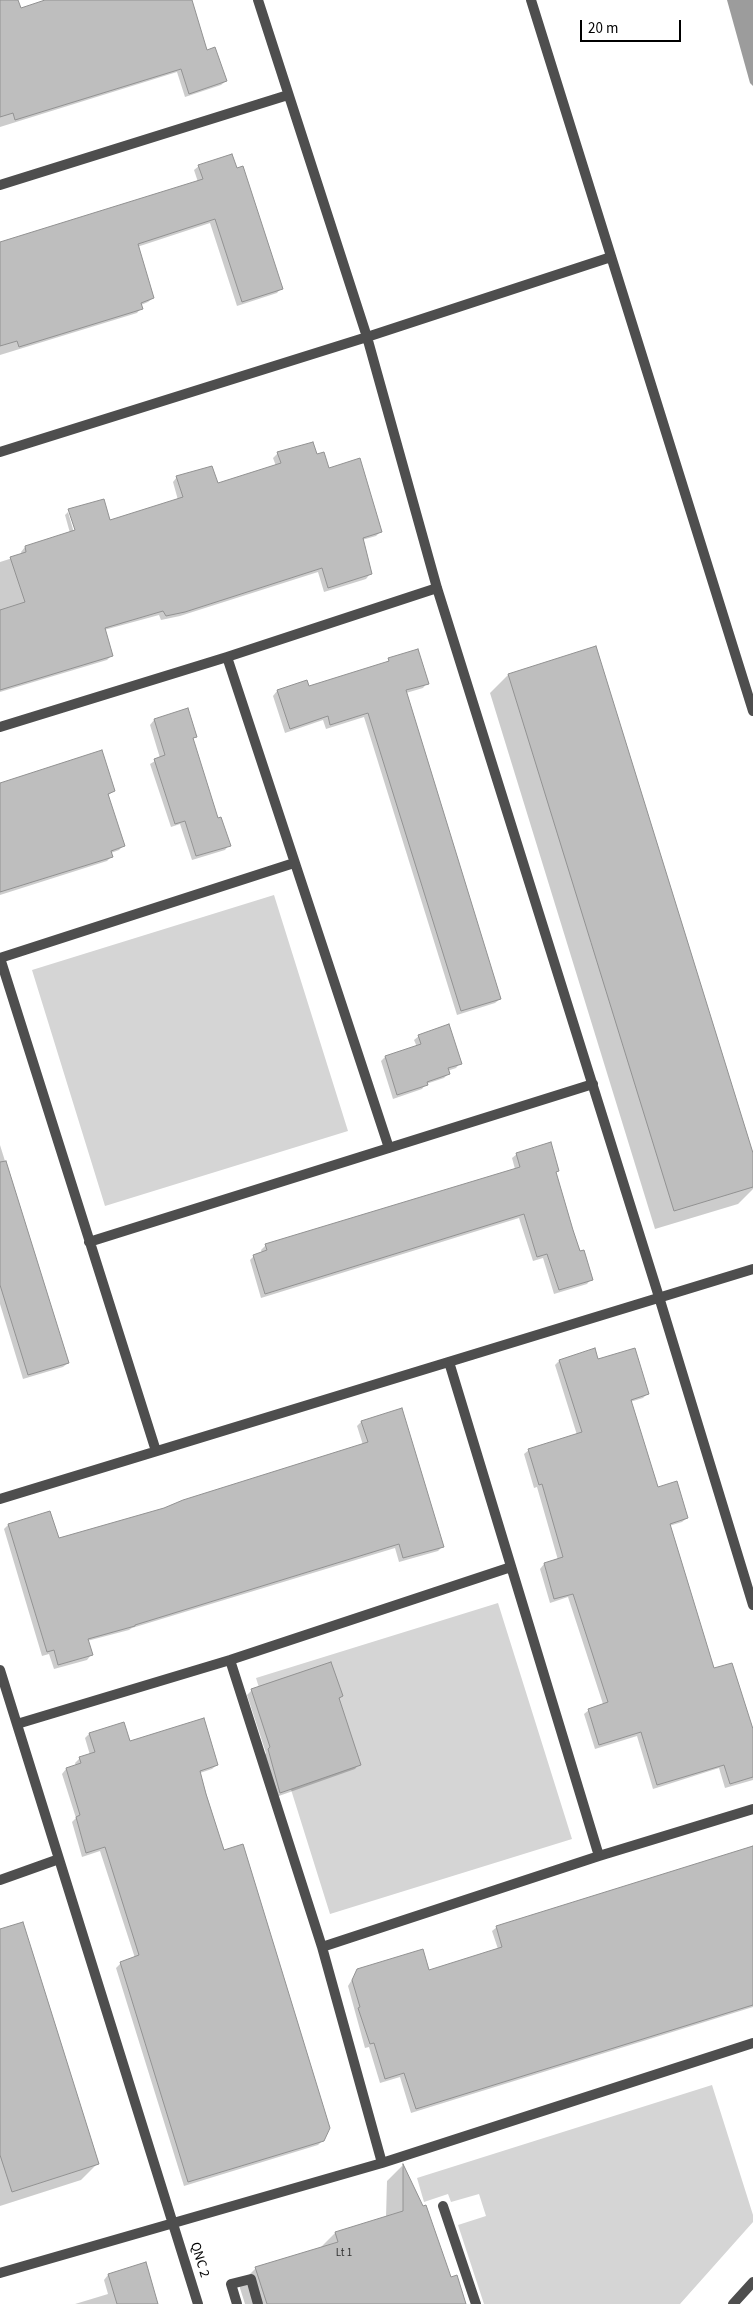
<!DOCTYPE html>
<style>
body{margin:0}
#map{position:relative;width:753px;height:2304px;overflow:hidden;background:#fff;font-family:"Source Sans 3",sans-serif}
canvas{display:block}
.scale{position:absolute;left:580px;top:20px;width:101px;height:22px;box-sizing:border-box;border:2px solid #000;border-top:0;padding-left:6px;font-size:15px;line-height:18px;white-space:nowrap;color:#000;-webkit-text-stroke:4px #fff;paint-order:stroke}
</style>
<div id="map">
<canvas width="753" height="2304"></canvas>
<div class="scale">20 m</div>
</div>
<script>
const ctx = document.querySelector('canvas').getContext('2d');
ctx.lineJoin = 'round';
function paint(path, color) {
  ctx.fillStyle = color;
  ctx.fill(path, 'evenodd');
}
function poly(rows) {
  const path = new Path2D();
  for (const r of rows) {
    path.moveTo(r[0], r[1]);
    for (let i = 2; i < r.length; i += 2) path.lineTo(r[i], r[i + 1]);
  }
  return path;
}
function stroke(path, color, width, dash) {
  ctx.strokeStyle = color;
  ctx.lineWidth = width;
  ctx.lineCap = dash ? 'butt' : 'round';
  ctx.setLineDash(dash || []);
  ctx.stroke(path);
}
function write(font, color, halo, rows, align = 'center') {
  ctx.font = font + ' "Source Sans 3",sans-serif';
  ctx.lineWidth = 4.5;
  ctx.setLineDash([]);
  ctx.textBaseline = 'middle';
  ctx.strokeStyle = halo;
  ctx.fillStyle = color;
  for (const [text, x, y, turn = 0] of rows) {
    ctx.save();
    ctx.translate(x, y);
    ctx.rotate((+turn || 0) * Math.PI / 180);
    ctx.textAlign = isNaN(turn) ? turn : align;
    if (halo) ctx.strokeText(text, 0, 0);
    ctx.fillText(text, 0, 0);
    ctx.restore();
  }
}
paint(poly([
 [274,895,348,1131,105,1206,32,970],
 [498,1603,572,1839,330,1914,256,1678],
 [712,2085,753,2215,753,2222,680,2304,484,2304,458,2225,486,2216,479,2194,451,2202,448,2194,424,2202,417,2178]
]), '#d5d5d5');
paint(poly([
 [727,0,753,0,753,86,750,83]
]), '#9c9c9c');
paint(poly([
 [51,0,191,0,206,51,226,81,221,85,185,97,177,72,0,127,0,15],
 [199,166,281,288,277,293,237,306,210,223,137,247,153,298,148,302,141,305,141,308,137,313,0,355,0,244,198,182,194,170],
 [278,453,316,456,381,531,376,536,362,540,370,574,366,579,324,592,318,572,180,616,161,620,159,615,104,630,112,655,107,660,0,692,0,562,22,555,21,552,25,547,70,533,65,515,68,512,75,536,78,535,69,510,110,522,178,500,173,482,177,477,217,484,276,466,273,458],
 [389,660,427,683,423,688,406,693,500,999,495,1003,457,1015,364,717,326,729,323,720,285,733,273,696,277,691,307,682,308,688,385,664],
 [508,675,753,1157,753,1189,738,1204,655,1229,490,693],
 [187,709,195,736,192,739,218,820,229,845,225,850,192,860,180,824,171,827,150,764,160,758,150,725,154,720],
 [0,784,114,791,107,796,123,846,119,850,111,853,112,856,107,861,0,895],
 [419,1036,460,1063,456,1068,447,1071,448,1074,444,1078,426,1084,422,1089,393,1099,381,1061,385,1057,417,1047,414,1040],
 [0,1145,68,1363,63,1367,23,1379,0,1304],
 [517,1154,558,1170,555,1173,572,1230,591,1279,587,1284,554,1294,543,1258,533,1261,519,1218,261,1298,250,1260,254,1256,262,1253,261,1250,266,1245,515,1169,512,1158],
 [559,1361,598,1361,648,1393,643,1398,630,1402,657,1489,687,1518,682,1522,669,1526,714,1670,753,1733,753,1780,725,1788,719,1768,653,1789,637,1736,595,1749,584,1714,589,1710,603,1704,568,1597,550,1603,540,1569,544,1564,558,1560,537,1487,534,1488,524,1454,529,1450,577,1435,555,1365],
 [361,1422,443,1546,438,1551,399,1562,395,1548,132,1628,129,1630,87,1641,91,1655,87,1660,54,1669,49,1654,42,1656,4,1529,8,1525,58,1540,164,1509,363,1445,357,1426],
 [252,1690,342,1696,338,1700,359,1764,355,1769,276,1797,264,1755,266,1753,247,1695],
 [124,1723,129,1742,217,1765,212,1769,200,1773,224,1852,323,2140,318,2145,184,2186,116,1968,121,1963,135,1958,100,1851,82,1857,72,1822,76,1818,62,1774,66,1769,76,1766,75,1763,79,1759,90,1755,85,1738,89,1734],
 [753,1848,753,2007,411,2113,400,2077,380,2083,369,2047,365,2048,348,1986,358,1970,428,1972,498,1949,492,1931,497,1927],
 [0,1930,98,2163,81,2180,0,2206],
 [402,2166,423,2208,450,2279,465,2304,245,2304,239,2285,256,2268,320,2248,335,2233,386,2217,387,2181],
 [145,2264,157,2304,75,2304,108,2294,104,2280,108,2275]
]), '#0003');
const building = poly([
 [0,0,18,0,21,8,45,0,192,0,207,50,215,47,227,81,189,94,181,69,15,120,13,113,0,117,0,0],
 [232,154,237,168,243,166,283,289,242,302,215,219,138,244,154,298,141,303,143,309,19,347,17,341,0,346,0,242,203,179,198,165,232,154],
 [313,442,317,454,324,452,329,468,360,458,382,532,363,538,372,574,328,588,322,568,185,612,166,616,163,611,105,628,113,656,0,690,0,610,25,602,10,557,26,552,25,546,75,530,68,509,104,499,110,520,183,497,176,476,212,466,218,483,281,463,277,452,313,442],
 [596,646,753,1153,753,1187,674,1211,508,674,596,646],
 [418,649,429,684,406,690,501,999,461,1011,368,713,330,725,328,716,290,729,277,690,307,680,309,686,389,661,388,658,418,649],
 [188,708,197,737,193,738,218,818,221,817,231,846,196,856,185,821,175,824,154,759,165,755,154,719,188,708],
 [102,750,115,791,108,794,125,846,111,851,113,857,0,892,0,783,102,750],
 [449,1024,462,1064,448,1068,450,1074,427,1082,428,1085,397,1095,385,1056,421,1044,418,1035,449,1024],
 [551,1142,559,1171,556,1172,573,1230,580,1251,584,1250,593,1280,559,1290,547,1254,537,1257,524,1214,265,1294,253,1255,267,1250,265,1244,520,1167,516,1153,551,1142],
 [6,1161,69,1363,28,1375,0,1285,0,1162,6,1161],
 [595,1348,598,1359,635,1348,649,1394,631,1400,658,1487,677,1481,688,1518,670,1524,714,1668,732,1663,753,1729,753,1777,730,1784,724,1765,657,1785,641,1732,599,1745,588,1709,608,1702,573,1594,554,1599,544,1563,563,1557,542,1484,539,1485,528,1449,582,1432,559,1360,595,1348],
 [402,1408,444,1547,403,1558,399,1544,135,1625,135,1626,88,1639,93,1655,58,1665,54,1650,47,1652,8,1524,50,1511,59,1538,164,1508,183,1500,368,1442,361,1421,402,1408],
 [331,1662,343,1696,339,1698,361,1765,280,1793,268,1749,270,1747,251,1689,331,1662],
 [204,1718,218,1765,200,1771,206,1794,224,1850,243,1844,330,2128,324,2141,188,2182,120,1962,139,1955,105,1847,86,1853,76,1817,80,1815,66,1768,81,1763,79,1757,95,1752,89,1733,124,1722,130,1741,204,1718],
 [753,1846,753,2005,416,2109,404,2073,385,2079,374,2043,370,2044,358,2008,360,2007,352,1980,357,1969,423,1949,429,1970,502,1947,496,1926,753,1846],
 [23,1922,99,2164,12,2192,0,2155,0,1929,23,1922],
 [403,2164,423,2206,426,2205,451,2277,457,2275,466,2304,267,2304,255,2267,338,2242,335,2232,403,2211,403,2164],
 [146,2262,158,2304,117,2304,108,2274,146,2262]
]);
paint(building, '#bebebe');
stroke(building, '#929292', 1);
stroke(poly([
 [443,2206,476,2304],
 [237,2304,231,2284,251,2279,258,2304]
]), '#4e4e4e', 10);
stroke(poly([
 [258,0,367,337,437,588,659,1297,753,1605],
 [531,0,753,711],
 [0,185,288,95],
 [0,452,367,337,611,257],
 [227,657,389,1148],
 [0,727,227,657,437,588],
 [0,958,156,1451],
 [0,958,294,863],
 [89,1242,593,1084],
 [449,1362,599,1856],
 [0,1499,753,1269],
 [230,1660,322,1947,382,2163],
 [0,1670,198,2304],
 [17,1724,230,1660,511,1567],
 [0,1880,59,1859],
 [322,1947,599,1856,753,1809],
 [0,2273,382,2163,753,2043],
 [733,2304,753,2282]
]), '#4e4e4e', 10);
write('11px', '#303030', null, [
 ["Lt 1",344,2254]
]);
write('14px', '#000', '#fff', [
 ["QNC 2",199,2260,73]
]);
</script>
